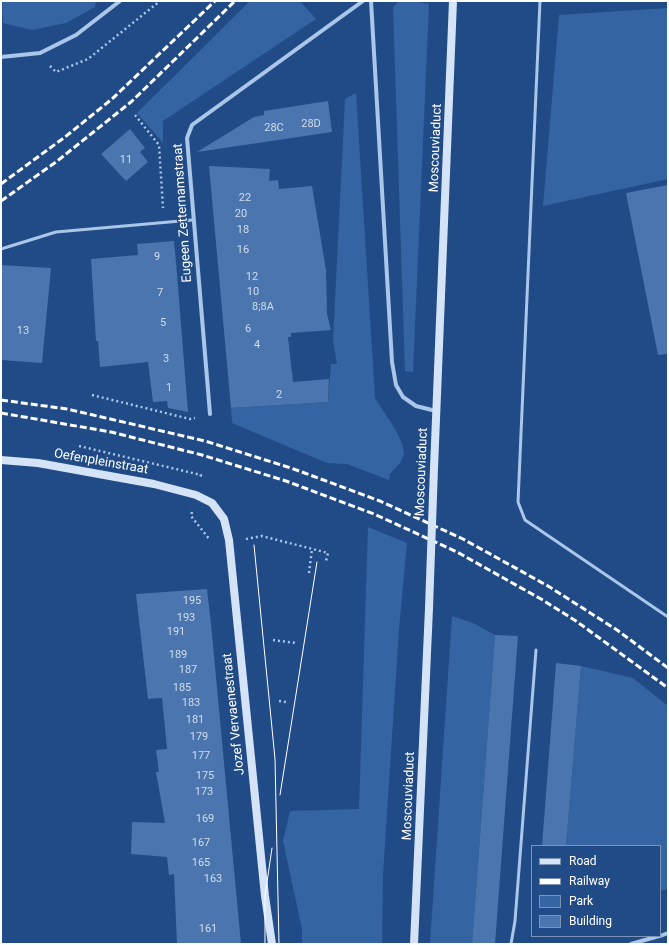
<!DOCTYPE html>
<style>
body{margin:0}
#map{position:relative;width:669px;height:945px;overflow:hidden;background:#214b86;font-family:Roboto,sans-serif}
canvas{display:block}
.frame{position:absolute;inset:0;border:2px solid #fff;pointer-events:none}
.legend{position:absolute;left:531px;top:845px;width:130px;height:92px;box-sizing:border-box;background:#214b86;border:1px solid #7a93b6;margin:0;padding:5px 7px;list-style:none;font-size:12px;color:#fff}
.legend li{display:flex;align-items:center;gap:8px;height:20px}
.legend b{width:20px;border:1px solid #7a93b6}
</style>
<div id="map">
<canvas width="669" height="945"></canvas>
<div class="frame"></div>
<ul class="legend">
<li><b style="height:5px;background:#d5e3f7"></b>Road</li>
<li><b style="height:5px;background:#fff"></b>Railway</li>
<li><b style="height:11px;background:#3564a3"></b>Park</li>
<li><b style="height:11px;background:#4a75ae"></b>Building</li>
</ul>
</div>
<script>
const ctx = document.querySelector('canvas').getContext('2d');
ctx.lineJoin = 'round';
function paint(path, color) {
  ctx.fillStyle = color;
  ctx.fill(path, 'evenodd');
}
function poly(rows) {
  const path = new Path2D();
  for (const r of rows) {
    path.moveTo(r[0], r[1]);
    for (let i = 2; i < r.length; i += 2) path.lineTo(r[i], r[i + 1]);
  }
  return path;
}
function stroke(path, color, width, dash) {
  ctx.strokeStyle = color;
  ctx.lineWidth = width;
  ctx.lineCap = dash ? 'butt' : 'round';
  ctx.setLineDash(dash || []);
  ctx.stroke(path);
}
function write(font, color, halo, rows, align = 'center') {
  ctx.font = font + ' Roboto,sans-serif';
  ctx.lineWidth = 3;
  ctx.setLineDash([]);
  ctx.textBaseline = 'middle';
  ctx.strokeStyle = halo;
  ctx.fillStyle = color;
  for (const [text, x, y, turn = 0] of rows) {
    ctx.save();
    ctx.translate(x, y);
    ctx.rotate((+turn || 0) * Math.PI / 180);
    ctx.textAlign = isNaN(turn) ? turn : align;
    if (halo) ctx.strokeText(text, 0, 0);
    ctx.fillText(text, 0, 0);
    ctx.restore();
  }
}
paint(poly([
 [2,1,96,1,95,7,66,23,32,30,3,23],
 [250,1,300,1,316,19,163,121,163,143,137,113],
 [399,1,413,1,429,4,413,372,405,371,393,7],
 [668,8,668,179,543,206,559,15],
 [356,93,375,398,395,429,402,443,404,454,400,463,390,474,389,480,347,464,327,463,232,423,231,408,328,402,331,364,337,364,333,341,345,99],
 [368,527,407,543,399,629,383,875,382,944,302,944,302,929,283,841,290,811,359,809],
 [452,616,473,623,495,635,472,944,430,944],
 [581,666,633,678,668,706,668,889,660,891,660,846,566,846]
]), '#3564a3');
paint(poly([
 [328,101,332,132,197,152,254,117,264,115,264,111],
 [130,129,145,148,140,152,148,162,126,181,101,154],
 [209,166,270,169,269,181,278,180,279,189,312,186,326,270,327,314,331,330,291,333,291,337,288,337,293,382,329,379,328,402,231,408],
 [668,185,668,354,658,355,626,193],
 [174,241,177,274,188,412,168,408,167,401,153,402,148,362,100,367,98,341,96,341,91,259,138,255,137,244],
 [1,265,51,268,42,363,1,360],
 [207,589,211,624,241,944,177,944,174,874,169,875,167,857,131,854,132,822,165,823,156,772,159,772,156,750,167,749,162,698,148,699,136,594],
 [495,635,518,636,495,944,472,944],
 [556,663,581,666,566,846,542,846]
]), '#4a75ae');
stroke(poly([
 [50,66,56,72,88,59,160,1],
 [135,115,159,145,163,208],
 [92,395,190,419,195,418],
 [79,446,201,475,200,477],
 [192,512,191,516,210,540],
 [246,539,262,536,328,553,326,561],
 [309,573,312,549],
 [273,640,296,643],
 [279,701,286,702]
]), '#aac6e9', 2.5, [2, 3]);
stroke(poly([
 [540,1,518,502,525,520,668,617],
 [1,249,56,232,192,220],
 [511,944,515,921,536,650]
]), '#aac6e9', 3);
stroke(poly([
 [371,1,392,362,396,385,403,397,416,406,436,411],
 [1,57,40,53,76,35,120,1],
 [210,414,187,138,192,125,363,1],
 [660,936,668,933],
 [631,944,659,936]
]), '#aac6e9', 4);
stroke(poly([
 [1,460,38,463,154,484,196,495,212,503,224,519,229,540,265,896,272,944],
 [434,468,453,1],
 [414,944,429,608]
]), '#d5e3f7', 8);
stroke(poly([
 [254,545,275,759,279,944],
 [280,795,317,562],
 [265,944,265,896,272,848]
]), '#fff', 1);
stroke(poly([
 [1,184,65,137,112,99,215,1],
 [1,201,56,162,131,102,235,1],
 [1,400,67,409,205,441,291,468,380,501,463,539,548,586,617,630,668,668],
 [1,413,111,432,202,455,286,481,374,514,457,552,541,599,576,621,668,688]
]), '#fff', 3, [7, 3]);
stroke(poly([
 [429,608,434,468]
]), '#d5e3f7', 8);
write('11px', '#d2dceb', null, [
 ["28D",311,124],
 ["28C",274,128],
 ["11",126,160],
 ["22",245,198],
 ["20",241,214],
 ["18",243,230],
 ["16",243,250],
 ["9",157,257],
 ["12",252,277],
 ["10",253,292],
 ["7",160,293],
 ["8;8A",263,307],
 ["5",163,323],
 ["6",248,329],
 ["13",23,331],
 ["4",257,345],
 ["3",166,359],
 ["1",169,388],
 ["2",279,395],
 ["195",192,601],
 ["193",186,618],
 ["191",176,632],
 ["189",178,655],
 ["187",188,670],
 ["185",182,688],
 ["183",191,703],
 ["181",195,720],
 ["179",199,737],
 ["177",201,756],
 ["175",205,776],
 ["173",204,792],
 ["169",205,819],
 ["167",201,843],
 ["165",201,863],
 ["163",213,879],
 ["161",208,929]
]);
write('13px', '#fff', '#214b86', [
 ["Moscouviaduct",436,148,-88],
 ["Eugeen Zetternamstraat",183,213,-94],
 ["Oefenpleinstraat",101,462,10],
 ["Moscouviaduct",422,472,-88],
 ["Jozef Vervaenestraat",234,714,-96],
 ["Moscouviaduct",409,796,-88]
]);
</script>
